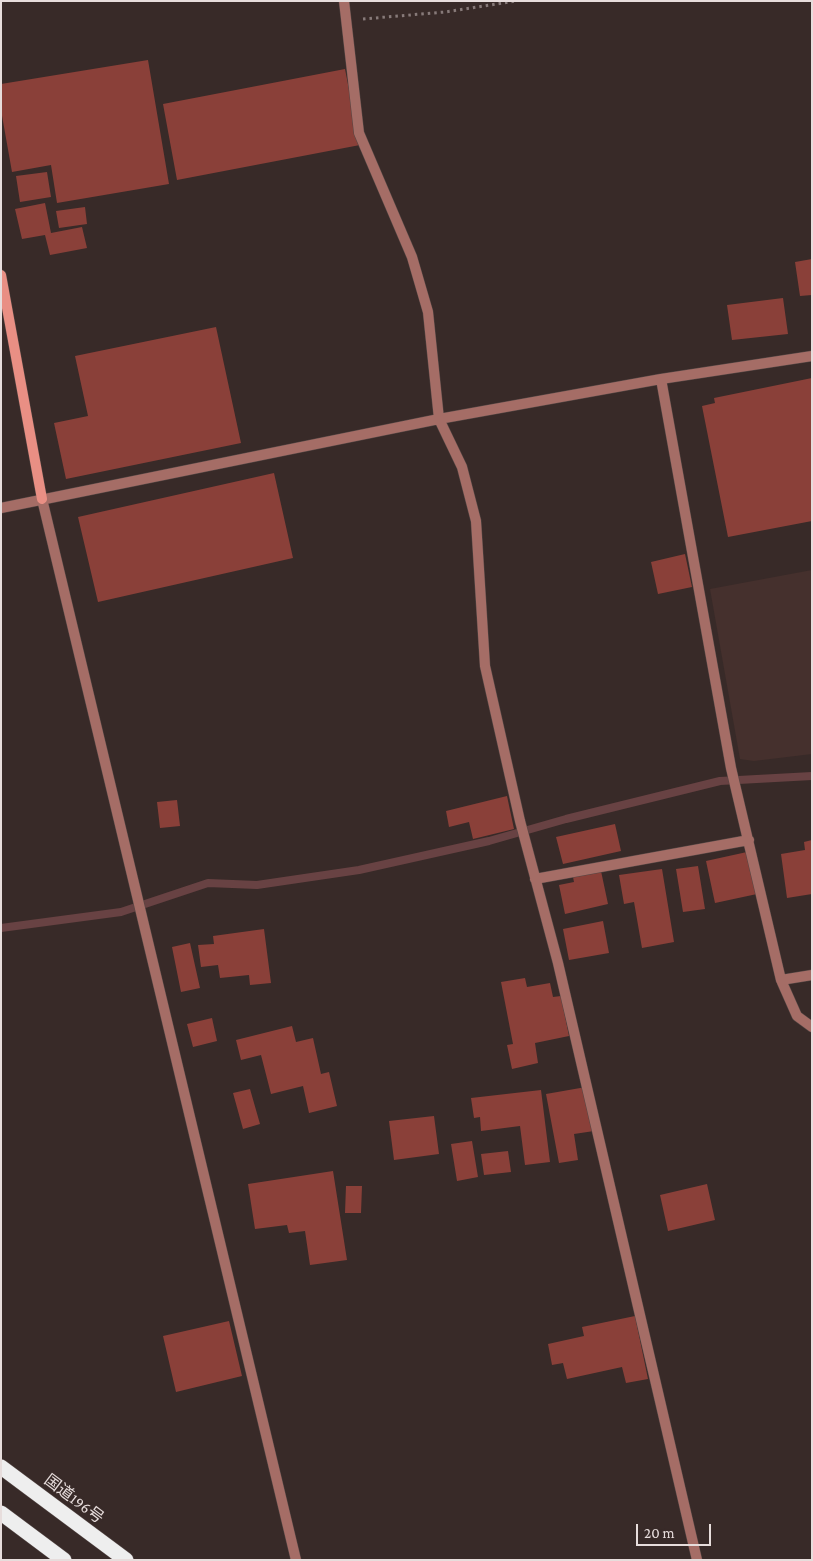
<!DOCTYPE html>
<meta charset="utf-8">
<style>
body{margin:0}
#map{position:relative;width:813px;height:1561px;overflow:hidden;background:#382a28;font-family:"Crimson Pro",serif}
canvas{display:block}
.frame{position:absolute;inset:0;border:2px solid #e7dddc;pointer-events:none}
.scale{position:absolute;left:636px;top:1524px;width:75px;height:22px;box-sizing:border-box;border:2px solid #e7dddc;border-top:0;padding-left:6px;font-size:15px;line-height:18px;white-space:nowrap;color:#e7dddc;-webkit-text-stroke:4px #382a28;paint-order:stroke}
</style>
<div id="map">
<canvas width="813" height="1561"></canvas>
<div class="frame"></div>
<div class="scale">20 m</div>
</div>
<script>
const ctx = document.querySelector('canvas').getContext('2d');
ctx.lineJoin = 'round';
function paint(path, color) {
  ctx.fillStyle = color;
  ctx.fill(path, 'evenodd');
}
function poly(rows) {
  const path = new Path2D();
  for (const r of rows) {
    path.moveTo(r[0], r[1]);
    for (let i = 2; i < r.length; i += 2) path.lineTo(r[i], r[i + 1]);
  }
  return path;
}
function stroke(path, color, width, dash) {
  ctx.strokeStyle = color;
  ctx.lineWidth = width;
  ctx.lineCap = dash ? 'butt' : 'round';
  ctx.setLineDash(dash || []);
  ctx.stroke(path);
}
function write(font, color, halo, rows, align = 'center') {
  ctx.font = font + ' "Crimson Pro","Noto Sans JP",serif';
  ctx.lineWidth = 4.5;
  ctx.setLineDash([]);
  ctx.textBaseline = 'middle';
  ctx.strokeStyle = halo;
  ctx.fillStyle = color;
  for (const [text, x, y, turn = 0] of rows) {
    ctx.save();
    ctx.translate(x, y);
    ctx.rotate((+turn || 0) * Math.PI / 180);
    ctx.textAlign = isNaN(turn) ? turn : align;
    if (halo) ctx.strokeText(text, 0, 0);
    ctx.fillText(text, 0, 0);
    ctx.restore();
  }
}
paint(poly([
 [812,570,812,754,754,761,740,759,710,589]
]), '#45302d');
stroke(poly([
 [1,928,121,912,208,883,257,885,359,870,489,841,566,819,720,781,812,776]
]), '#684243', 8);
paint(poly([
 [148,60,169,184,57,203,51,165,12,172,1,110,1,84],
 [345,69,360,145,177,180,163,104],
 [47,172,51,197,20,202,16,176],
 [45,203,51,233,82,227,87,248,50,255,45,235,22,239,15,209],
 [85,207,87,224,59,228,56,211],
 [812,259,812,295,800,296,795,262],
 [783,298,788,334,732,340,727,305],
 [216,327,241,443,66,479,54,423,88,416,75,356],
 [812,378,812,521,728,537,702,406,715,403,714,398],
 [274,473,293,558,98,602,78,517],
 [685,554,692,587,658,594,651,562],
 [507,796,514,829,473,839,469,822,449,827,446,811],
 [177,800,180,826,160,828,157,802],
 [615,824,621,851,563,864,556,837],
 [812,840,812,894,787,898,781,854,805,850,804,842],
 [747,852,757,894,715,903,706,861],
 [698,866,705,909,683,912,676,869],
 [662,869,674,942,642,948,634,902,624,904,619,875],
 [601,871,608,904,565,914,559,885,574,882,573,877],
 [603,921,609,953,569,960,563,929],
 [264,929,271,983,250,985,249,975,220,978,218,965,201,967,198,945,214,944,213,936],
 [190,943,200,988,181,992,172,947],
 [525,978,527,987,550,983,553,997,561,996,569,1036,535,1043,538,1063,512,1069,507,1045,513,1044,501,982],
 [212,1018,217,1041,193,1047,187,1024],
 [292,1026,296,1042,313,1038,321,1074,329,1072,337,1106,309,1113,303,1086,271,1094,261,1055,241,1060,236,1040],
 [586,1087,594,1131,574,1134,578,1160,559,1163,546,1094],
 [250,1089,260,1124,243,1129,233,1093],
 [541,1090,550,1162,525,1165,520,1126,481,1131,480,1117,474,1118,471,1098],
 [434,1116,439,1154,394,1160,389,1121],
 [472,1141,478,1177,457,1181,451,1144],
 [508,1151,511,1172,484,1175,481,1154],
 [333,1171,347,1260,310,1265,305,1231,289,1233,287,1225,255,1229,248,1184],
 [707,1184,715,1220,668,1231,660,1195],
 [346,1186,362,1186,361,1213,345,1213],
 [635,1316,648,1379,626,1383,622,1367,567,1379,563,1363,552,1365,548,1344,584,1336,582,1327],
 [229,1321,242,1376,176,1392,163,1336]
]), '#8a4039');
const street = poly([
 [344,1,359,133,412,257,428,312,439,419,462,467,476,521,485,666,520,821,558,963,697,1560],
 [661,379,731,768,781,980,797,1016,812,1027],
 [42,499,296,1560],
 [1,508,439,419,661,379,812,356],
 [535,879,749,840],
 [781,980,812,975]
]);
const secondary = poly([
 [1,275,42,499]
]);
const highway = poly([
 [1,1467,126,1560],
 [1,1513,64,1560]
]);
stroke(street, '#544745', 11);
stroke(secondary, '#544745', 11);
stroke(highway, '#544745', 16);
stroke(poly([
 [363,19,445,12,516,1]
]), '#877a79', 3, [2.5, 4]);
stroke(street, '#a56d66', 10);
stroke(secondary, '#e98f84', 10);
stroke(highway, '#eee', 15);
write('16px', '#e7dddc', '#382a28', [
 ["国道196号",74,1499,37]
]);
</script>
